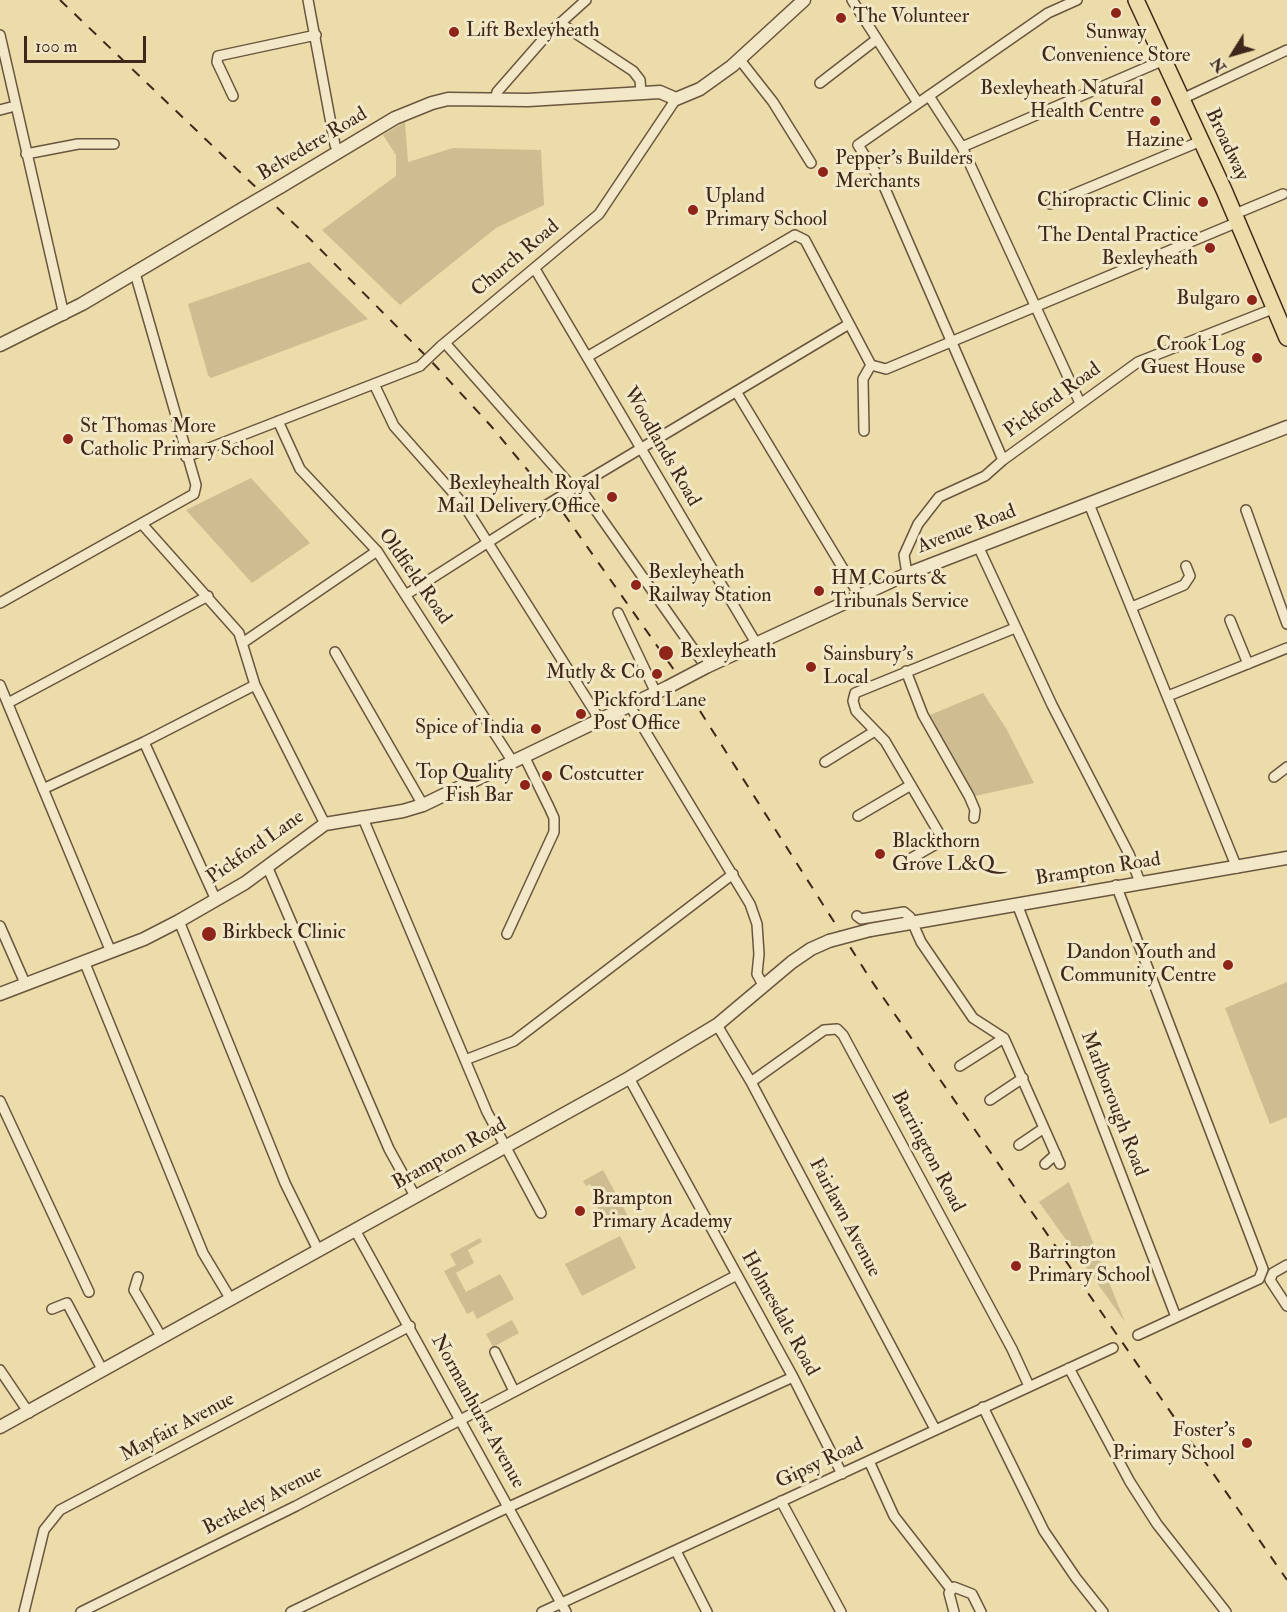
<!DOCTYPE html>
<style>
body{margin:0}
#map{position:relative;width:1287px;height:1612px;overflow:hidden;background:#ebdca9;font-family:"IM FELL Double Pica",serif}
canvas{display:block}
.north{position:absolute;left:1203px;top:24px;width:60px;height:60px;-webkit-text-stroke:4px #f2e8c7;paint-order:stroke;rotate:233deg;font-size:16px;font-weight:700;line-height:24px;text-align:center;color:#3f281b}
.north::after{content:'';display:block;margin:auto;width:21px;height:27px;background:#3f281b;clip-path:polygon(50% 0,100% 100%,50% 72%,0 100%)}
.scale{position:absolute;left:24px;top:36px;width:122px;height:27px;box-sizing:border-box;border:3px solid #3f281b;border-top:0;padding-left:8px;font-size:18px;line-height:21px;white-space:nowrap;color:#3f281b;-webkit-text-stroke:4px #f2e8c7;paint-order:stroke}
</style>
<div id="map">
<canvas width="1287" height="1612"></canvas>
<div class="north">N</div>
<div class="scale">100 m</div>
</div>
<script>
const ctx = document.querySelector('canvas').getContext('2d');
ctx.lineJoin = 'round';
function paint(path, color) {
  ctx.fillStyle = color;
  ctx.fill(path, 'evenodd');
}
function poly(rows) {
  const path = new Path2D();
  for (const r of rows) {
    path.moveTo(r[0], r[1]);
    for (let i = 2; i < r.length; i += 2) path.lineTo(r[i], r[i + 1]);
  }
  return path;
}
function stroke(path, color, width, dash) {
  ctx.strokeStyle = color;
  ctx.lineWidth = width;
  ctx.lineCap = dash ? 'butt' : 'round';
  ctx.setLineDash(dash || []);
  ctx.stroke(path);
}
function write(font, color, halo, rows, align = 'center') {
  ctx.font = font + ' "IM FELL Double Pica",serif';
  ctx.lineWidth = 6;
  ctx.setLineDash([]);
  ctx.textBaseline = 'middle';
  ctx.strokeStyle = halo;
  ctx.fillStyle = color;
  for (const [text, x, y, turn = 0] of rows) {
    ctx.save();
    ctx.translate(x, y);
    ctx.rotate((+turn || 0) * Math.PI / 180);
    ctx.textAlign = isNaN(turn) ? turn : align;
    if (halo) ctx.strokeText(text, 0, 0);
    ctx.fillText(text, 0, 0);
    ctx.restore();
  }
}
paint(poly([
 [405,122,408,162,453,148,541,150,544,205,496,228,400,305,322,230,396,176,396,155,383,135],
 [309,262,368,319,211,378,208,375,188,304],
 [251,478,310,543,252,583,186,510],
 [983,693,1006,728,1034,783,975,796,930,715],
 [1287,982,1287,1117,1270,1124,1225,1008],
 [603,1170,628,1216,608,1227,593,1199,597,1196,590,1184,586,1186,583,1181],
 [1069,1182,1078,1205,1125,1322,1039,1202],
 [620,1236,636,1268,582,1296,565,1264],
 [480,1238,482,1242,468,1250,474,1263,456,1273,466,1292,500,1274,514,1299,477,1319,473,1311,467,1314,444,1271,456,1265,450,1254],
 [512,1320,519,1333,493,1347,486,1334]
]), '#cebd91');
const minor = poly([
 [308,0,335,145,339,152],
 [852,0,918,103],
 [560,23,633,71,640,80,641,92],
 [0,35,64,315],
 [740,60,773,102,811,163],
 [820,83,877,39],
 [233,96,217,62,218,56,316,35],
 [929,96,962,147,1080,403],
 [1182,99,1287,50],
 [495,100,497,92,546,36,586,0],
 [0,110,15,106],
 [962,147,1164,60],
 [26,154,78,144,114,144],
 [1050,204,1201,141],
 [1235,214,1283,194],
 [535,269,756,643],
 [445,343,573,488],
 [441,346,599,214,676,99],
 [587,357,795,235,805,240,871,365],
 [871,365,886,369,1238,222],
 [374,384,394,426,464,505,600,720],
 [737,393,859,595],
 [278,421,300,469,377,551,513,762],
 [864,431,863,379,871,365],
 [186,457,420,366],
 [1003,460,883,184,858,145,1048,13,1077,0],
 [578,485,706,667],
 [568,492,849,324],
 [1089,504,1237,868],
 [1246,510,1287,624],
 [142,524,239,633,255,685,325,824],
 [978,546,1052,705,1129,854,1140,882],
 [907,574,904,555,918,524,939,497,985,476,1003,460,1138,362,1275,308],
 [407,594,545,506],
 [0,603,194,494,196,485,135,273],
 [1132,607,1184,585,1190,576,1186,566],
 [618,613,656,693],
 [1230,620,1248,664],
 [244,642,377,551],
 [335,652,423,805],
 [906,671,923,715,969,796,975,810,974,818],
 [0,685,111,952],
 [1168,696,1287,648],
 [8,703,208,596],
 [630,706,750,904,757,924,759,954,757,974,764,987],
 [144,742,216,900],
 [825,762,875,731],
 [1274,777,1287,767],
 [43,789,144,742,255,685],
 [362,816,487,1112,541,1213],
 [858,816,911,785],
 [910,859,943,840,885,741,856,711,853,701,855,693,1015,628],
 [267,866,389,1149,415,1196],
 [1116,885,1263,1269,1259,1279,1138,1335],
 [1017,904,1176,1317],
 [857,916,861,919,904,912,910,917,921,942,973,1018,1004,1038,1060,1164],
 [179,921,285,1183,318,1250],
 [0,926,25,983],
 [507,934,554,832,554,818,549,807,524,756],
 [84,961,203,1253,230,1298],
 [717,1025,751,1082,935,1429],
 [465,1060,514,1041,733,874],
 [960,1066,1004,1038],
 [629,1078,793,1377,842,1474],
 [751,1082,824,1030,837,1029,843,1035,1012,1349,1029,1386],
 [990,1100,1023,1078],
 [0,1101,89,1292],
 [1019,1145,1044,1128],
 [1045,1164,1056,1154],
 [355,1230,566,1612],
 [1287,1265,1273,1273,1270,1280,1287,1306],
 [138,1277,134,1290,162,1338],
 [52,1309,67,1303,103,1371],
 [495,1352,514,1391],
 [1069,1368,1130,1482,1157,1524,1226,1612],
 [0,1370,29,1413],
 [983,1407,1044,1531,1076,1578,1103,1612],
 [869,1461,894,1516,950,1588],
 [781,1501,841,1612],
 [676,1551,707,1612],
 [24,1612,44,1530,60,1510,410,1326],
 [81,1612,296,1506,737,1275],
 [291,1612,498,1512,793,1377],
 [542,1612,1113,1348],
 [954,1612,949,1593,954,1587,972,1594,981,1612]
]);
const tertiary = poly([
 [280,187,395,118,432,103,448,99,528,100,660,92,676,99,700,89,732,66,804,0],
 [0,345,82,304,244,208],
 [706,667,907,574,1287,427],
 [870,930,1287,858],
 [0,994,144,939,179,921,245,883,325,824,403,811,423,805,668,687],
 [0,1427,629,1078,717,1025,792,962,811,949,829,941]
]);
const primary = poly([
 [1136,0,1224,190,1287,338]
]);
stroke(minor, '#6a553e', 12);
stroke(tertiary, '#6a553e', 15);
stroke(primary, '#3f281b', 18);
stroke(minor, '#f2e8c7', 9);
stroke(tertiary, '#f2e8c7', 12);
stroke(primary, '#ebdca9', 15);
stroke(poly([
 [60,0,311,240,431,361,491,426,564,514,672,667,871,980,1287,1580]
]), '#3f281b', 2, [10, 10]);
const minorBridge = poly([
 [420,366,441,346],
 [545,506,568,492]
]);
const tertiaryBridge = poly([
 [244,208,280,187],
 [668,687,706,667],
 [829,941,870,930]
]);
stroke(minorBridge, '#6a553e', 12, []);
stroke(tertiaryBridge, '#6a553e', 15, []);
stroke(minorBridge, '#f2e8c7', 9);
stroke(tertiaryBridge, '#f2e8c7', 12);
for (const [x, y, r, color] of [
 [1116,13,6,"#8f2418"],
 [841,18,6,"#8f2418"],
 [454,32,6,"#8f2418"],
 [1156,101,6,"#8f2418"],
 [1155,121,6,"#8f2418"],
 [823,172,6,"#8f2418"],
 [1203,202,6,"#8f2418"],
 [693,210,6,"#8f2418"],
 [1210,248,6,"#8f2418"],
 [1252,300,6,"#8f2418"],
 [1257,358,6,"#8f2418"],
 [68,439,6,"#8f2418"],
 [612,497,6,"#8f2418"],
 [636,585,6,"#8f2418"],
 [819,591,6,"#8f2418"],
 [666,653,8,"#8f2418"],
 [811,667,6,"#8f2418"],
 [657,674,6,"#8f2418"],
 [581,714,6,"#8f2418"],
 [536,729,6,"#8f2418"],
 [547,776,6,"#8f2418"],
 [525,785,6,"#8f2418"],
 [880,854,6,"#8f2418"],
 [209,934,8,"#8f2418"],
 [1228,965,6,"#8f2418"],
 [580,1211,6,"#8f2418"],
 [1016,1266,6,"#8f2418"],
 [1247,1443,6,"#8f2418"]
]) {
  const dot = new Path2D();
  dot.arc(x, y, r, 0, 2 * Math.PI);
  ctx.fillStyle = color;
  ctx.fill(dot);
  stroke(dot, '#f2e8c7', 2);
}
write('20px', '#3f281b', '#f2e8c7', [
 ["The Volunteer",853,18],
 ["Lift Bexleyheath",466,32],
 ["Sunway",1116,34,"center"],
 ["Convenience Store",1116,57,"center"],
 ["Bexleyheath Natural",1144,90,"right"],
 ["Health Centre",1144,113,"right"],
 ["Hazine",1155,142,"center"],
 ["Pepper's Builders",835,160],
 ["Merchants",835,183],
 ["Upland",705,198],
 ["Primary School",705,221],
 ["Chiropractic Clinic",1191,202,"right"],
 ["The Dental Practice",1198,237,"right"],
 ["Bexleyheath",1198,260,"right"],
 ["Bulgaro",1240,300,"right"],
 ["Crook Log",1245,346,"right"],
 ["Guest House",1245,369,"right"],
 ["St Thomas More",80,428],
 ["Catholic Primary School",80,451],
 ["Bexleyhealth Royal",600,485,"right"],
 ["Mail Delivery Office",600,508,"right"],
 ["Bexleyheath",648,574],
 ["Railway Station",648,597],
 ["HM Courts &",831,580],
 ["Tribunals Service",831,603],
 ["Bexleyheath",680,653],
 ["Sainsbury's",823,656],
 ["Local",823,679],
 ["Mutly & Co",645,674,"right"],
 ["Pickford Lane",593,702],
 ["Post Office",593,725],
 ["Spice of India",524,729,"right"],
 ["Top Quality",513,774,"right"],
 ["Fish Bar",513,797,"right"],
 ["Costcutter",559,776],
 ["Blackthorn",892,843],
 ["Grove L&Q",892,866],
 ["Birkbeck Clinic",222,934],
 ["Dandon Youth and",1216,954,"right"],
 ["Community Centre",1216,977,"right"],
 ["Brampton",592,1200],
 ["Primary Academy",592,1223],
 ["Barrington",1028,1254],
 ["Primary School",1028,1277],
 ["Foster's",1235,1432,"right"],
 ["Primary School",1235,1455,"right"]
], 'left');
write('20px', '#3f281b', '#f2e8c7', [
 ["Belvedere Road",313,145,-31],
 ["Broadway",1226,145,65],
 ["Church Road",516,259,-40],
 ["Pickford Road",1053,401,-36],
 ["Woodlands Road",661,447,60],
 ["Avenue Road",967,530,-21],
 ["Oldfield Road",414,577,55],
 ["Pickford Lane",256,848,-35],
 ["Brampton Road",1098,870,-9],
 ["Marlborough Road",1113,1104,69],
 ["Barrington Road",927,1152,62],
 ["Brampton Road",450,1155,-29],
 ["Fairlawn Avenue",844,1218,62],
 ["Holmesdale Road",779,1314,61],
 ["Normanhurst Avenue",477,1412,61],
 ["Mayfair Avenue",178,1428,-28],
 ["Gipsy Road",820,1464,-25],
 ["Berkeley Avenue",263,1501,-27]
]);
</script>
